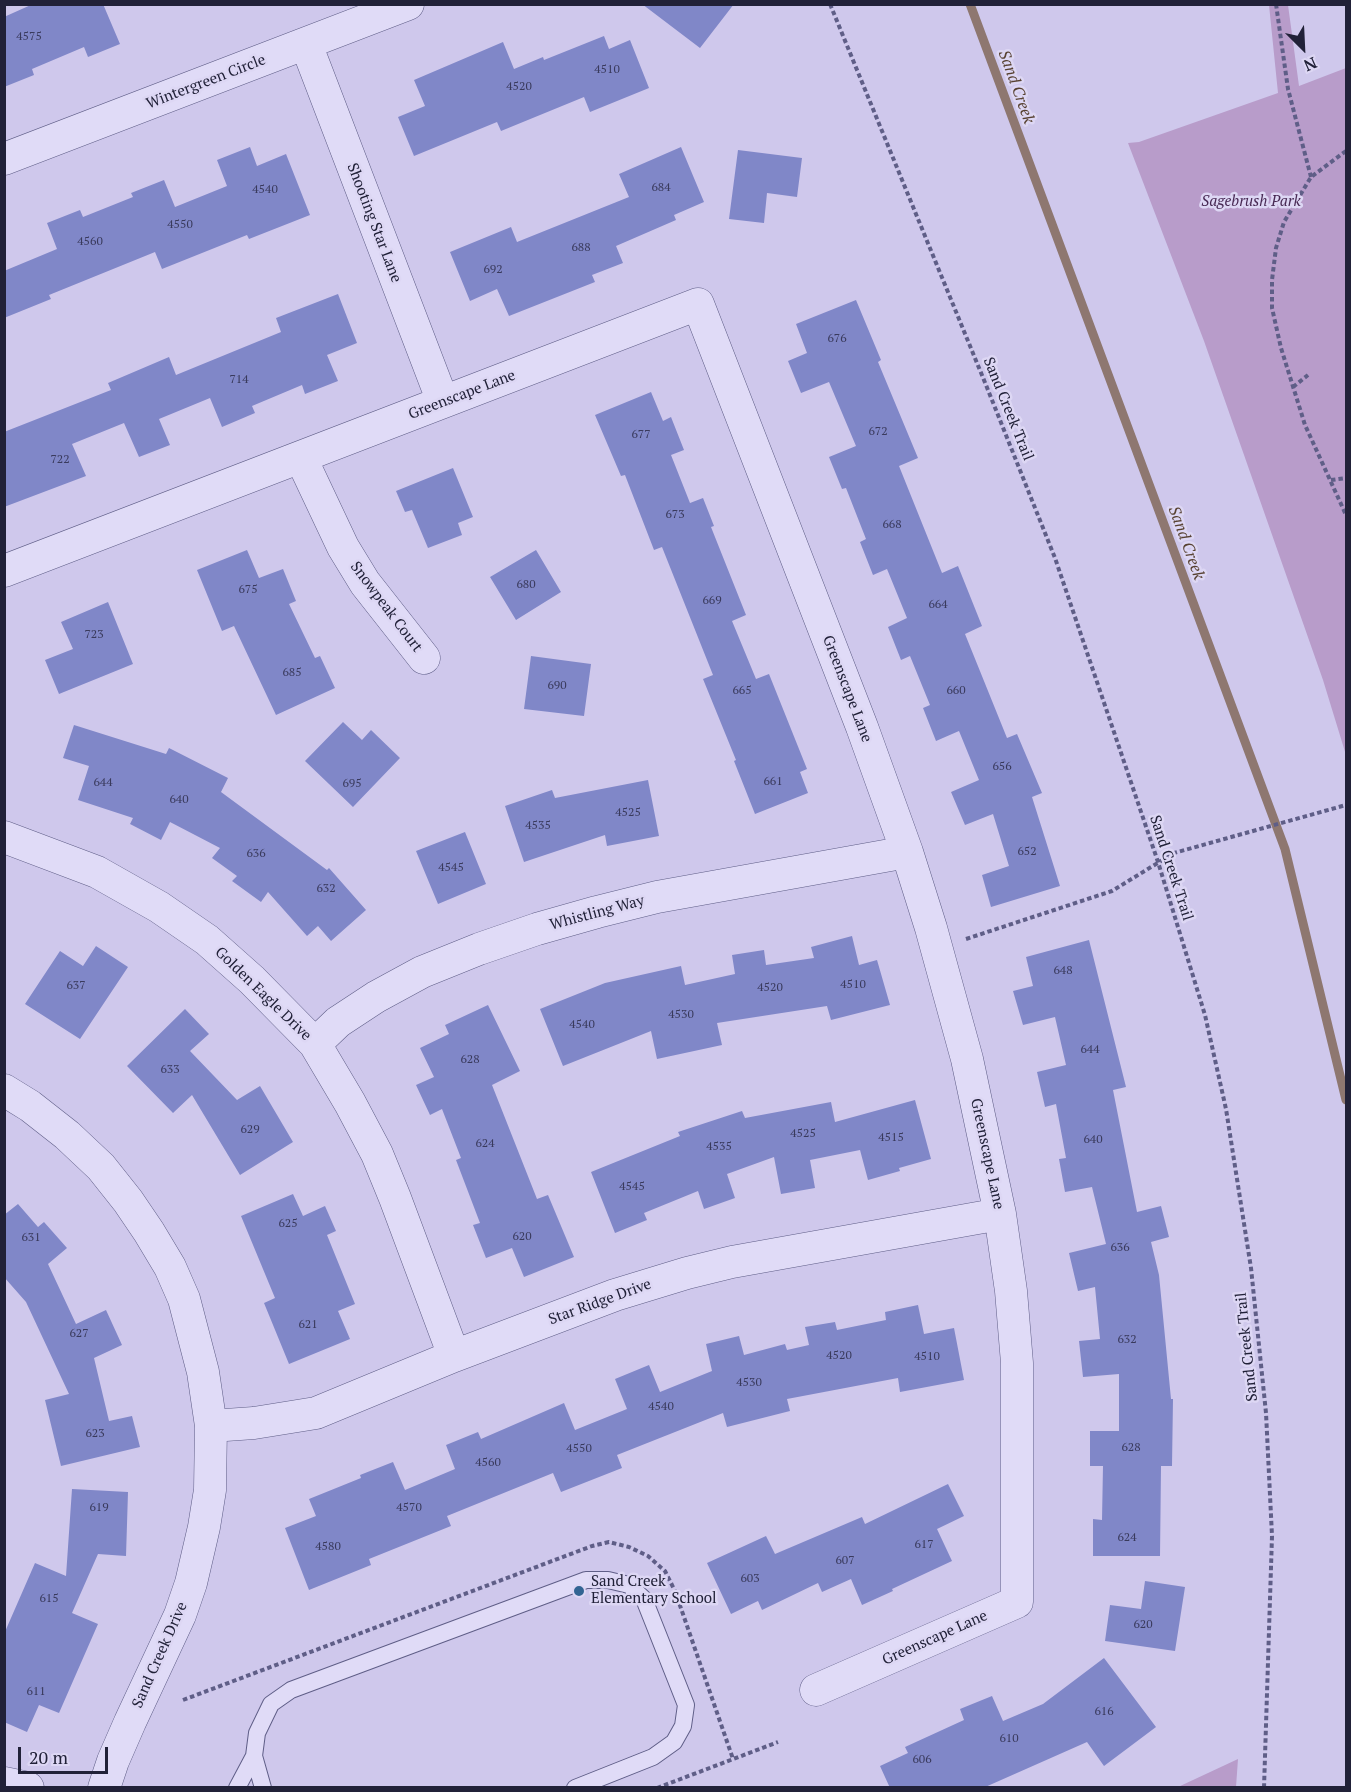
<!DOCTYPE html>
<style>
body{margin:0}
#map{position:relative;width:1351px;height:1792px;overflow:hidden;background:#cfc8ec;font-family:"PT Serif",serif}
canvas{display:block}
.frame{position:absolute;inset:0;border:6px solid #212138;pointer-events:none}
.north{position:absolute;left:1273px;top:18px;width:60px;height:60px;-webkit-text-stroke:4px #ddd7f4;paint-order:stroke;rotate:156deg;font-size:16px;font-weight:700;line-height:24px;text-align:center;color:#212138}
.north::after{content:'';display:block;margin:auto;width:21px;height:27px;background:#212138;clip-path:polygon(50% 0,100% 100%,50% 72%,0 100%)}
.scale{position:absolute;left:18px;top:1747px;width:90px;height:27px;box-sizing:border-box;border:3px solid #212138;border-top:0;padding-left:8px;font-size:18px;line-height:21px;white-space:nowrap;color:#212138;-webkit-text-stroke:4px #ddd7f4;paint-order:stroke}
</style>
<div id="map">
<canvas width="1351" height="1792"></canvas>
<div class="frame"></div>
<div class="north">N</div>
<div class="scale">20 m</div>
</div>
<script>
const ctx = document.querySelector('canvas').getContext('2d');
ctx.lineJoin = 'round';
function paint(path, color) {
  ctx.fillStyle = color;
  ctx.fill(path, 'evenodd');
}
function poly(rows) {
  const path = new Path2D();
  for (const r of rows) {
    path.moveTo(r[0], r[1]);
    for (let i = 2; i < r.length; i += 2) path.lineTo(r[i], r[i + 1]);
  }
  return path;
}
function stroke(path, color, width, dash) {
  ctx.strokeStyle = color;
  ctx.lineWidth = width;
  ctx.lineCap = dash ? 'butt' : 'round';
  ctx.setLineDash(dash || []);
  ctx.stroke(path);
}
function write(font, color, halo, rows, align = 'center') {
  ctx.font = font + ' "PT Serif",serif';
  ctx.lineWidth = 5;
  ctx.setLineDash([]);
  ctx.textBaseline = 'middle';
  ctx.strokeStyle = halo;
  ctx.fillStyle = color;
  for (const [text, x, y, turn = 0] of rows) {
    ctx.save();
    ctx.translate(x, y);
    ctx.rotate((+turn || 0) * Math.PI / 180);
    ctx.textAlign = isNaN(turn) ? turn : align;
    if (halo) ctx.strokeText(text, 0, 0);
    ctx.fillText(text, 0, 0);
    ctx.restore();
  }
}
paint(poly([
 [1269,5,1288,5,1299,86,1346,68,1346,755,1323,680,1204,341,1128,143,1139,142,1278,93],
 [1238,1759,1236,1787,1178,1787]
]), '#b89cca');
stroke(poly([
 [970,4,1285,849,1346,1100]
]), '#8e7770', 9);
paint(poly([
 [33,4,103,4,120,44,88,57,84,47,32,69,34,75,4,87,4,17],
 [642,4,734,4,700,48],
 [604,36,609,49,630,40,649,88,590,112,584,97,501,131,497,122,414,156,398,117,425,106,414,80,503,42,514,69,543,57,544,60],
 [250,147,257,166,286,154,310,215,249,239,247,235,162,269,155,252,49,295,51,299,4,318,4,271,57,249,47,223,80,210,83,217,133,197,131,193,164,180,175,207,227,186,217,160],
 [681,147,704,202,674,215,676,220,616,246,623,263,592,275,595,282,509,316,497,289,470,301,450,252,511,227,517,242,629,197,619,174],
 [738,150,802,158,797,197,767,193,764,223,729,219],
 [338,294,357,343,327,355,338,381,305,394,302,385,252,406,255,413,222,427,210,398,159,419,170,445,139,457,124,423,72,444,86,476,4,507,4,432,111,390,108,383,169,357,176,375,281,332,276,318],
 [856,300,881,360,878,362,918,458,899,466,942,573,958,566,982,626,965,634,1007,738,1017,734,1042,793,1032,797,1060,886,991,907,982,875,1009,866,993,814,965,825,951,792,979,780,959,731,936,741,923,708,930,705,910,656,901,660,888,627,907,618,887,569,873,575,860,542,866,539,846,488,842,489,829,457,856,446,829,382,801,393,788,361,807,353,796,324],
 [651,392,663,421,671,417,684,450,671,455,690,503,703,498,714,526,711,527,746,615,732,621,756,679,769,674,807,769,800,772,808,793,755,814,734,761,736,760,703,679,713,675,662,547,654,550,625,475,621,476,595,415],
 [453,468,473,517,458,523,462,535,428,548,412,510,405,512,396,491],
 [247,550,259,578,283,569,296,601,289,604,315,658,320,656,335,688,276,715,234,626,222,631,197,570],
 [536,550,561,592,516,620,490,577],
 [108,602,133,664,59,694,45,660,73,649,61,622],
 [531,656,591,664,584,716,524,709],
 [343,722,362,740,371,730,400,758,353,807,305,761],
 [74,725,166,754,169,748,228,778,221,792,327,870,329,868,366,910,331,941,318,926,307,936,268,892,261,902,232,881,237,876,212,858,220,848,170,822,161,840,130,824,133,818,78,800,89,766,63,758],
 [648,780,659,836,607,846,605,835,524,862,505,806,552,790,555,798],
 [465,832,486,884,438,904,416,851],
 [852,936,859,965,877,960,890,1005,831,1020,827,1006,717,1023,722,1045,657,1059,651,1031,563,1066,540,1009,605,983,681,966,685,985,735,974,732,955,764,950,766,965,814,958,811,947],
 [1089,940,1126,1087,1113,1090,1137,1212,1161,1206,1169,1237,1151,1242,1159,1275,1171,1399,1173,1399,1172,1466,1161,1466,1160,1556,1093,1556,1093,1519,1102,1520,1103,1466,1090,1466,1090,1431,1119,1431,1119,1374,1083,1377,1079,1341,1100,1339,1095,1287,1078,1291,1069,1253,1106,1244,1092,1187,1065,1192,1059,1159,1066,1158,1056,1104,1045,1107,1037,1072,1066,1065,1055,1017,1023,1025,1013,991,1033,986,1026,957],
 [96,946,128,967,80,1039,25,1004,60,951,83,966],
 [488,1005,520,1071,492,1085,537,1199,548,1195,574,1257,524,1277,512,1248,486,1258,473,1225,480,1223,456,1160,461,1158,442,1109,430,1115,416,1085,434,1077,420,1048,449,1034,445,1025],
 [185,1009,209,1034,190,1051,237,1100,260,1086,293,1142,240,1175,192,1095,173,1113,127,1066],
 [915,1100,931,1159,899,1168,900,1171,868,1180,860,1150,810,1160,815,1188,781,1194,774,1157,727,1174,735,1198,704,1209,698,1191,644,1213,647,1220,615,1233,591,1172,680,1136,678,1132,742,1111,745,1118,831,1102,835,1122],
 [293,1194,303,1216,325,1206,336,1231,327,1235,355,1304,338,1311,350,1339,289,1364,264,1303,275,1298,241,1216],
 [18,1204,38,1227,44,1222,67,1248,48,1264,76,1324,106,1310,122,1345,94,1358,109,1421,132,1416,140,1447,61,1466,45,1400,69,1394,26,1302,4,1277,4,1215],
 [918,1305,924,1334,954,1328,964,1380,900,1392,898,1378,787,1399,790,1411,727,1427,723,1413,617,1455,622,1468,561,1492,553,1473,447,1516,451,1526,369,1559,371,1565,309,1590,285,1528,316,1516,309,1499,361,1478,360,1475,393,1462,405,1490,455,1469,446,1445,478,1432,481,1439,564,1403,575,1430,627,1409,615,1379,649,1365,660,1392,712,1371,706,1344,739,1336,744,1355,785,1344,787,1350,809,1345,805,1327,835,1322,837,1330,886,1320,885,1312],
 [948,1484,964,1516,937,1529,952,1561,892,1589,893,1591,862,1605,851,1579,822,1592,818,1583,762,1610,758,1601,731,1614,707,1563,766,1536,775,1554,862,1517,865,1524],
 [72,1489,128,1492,126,1556,98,1554,72,1613,98,1624,59,1713,39,1705,27,1732,4,1722,4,1634,35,1563,66,1576],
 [1145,1581,1185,1587,1175,1651,1105,1641,1110,1605,1141,1609],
 [1104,1658,1156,1727,1104,1766,1087,1742,983,1788,890,1788,880,1766,908,1753,905,1747,964,1720,960,1709,992,1696,1003,1721,1043,1704]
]), '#8087c8');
const lane = poly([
 [254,1756,263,1788],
 [237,1788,254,1756,257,1733,271,1704,291,1690,586,1580,608,1580,629,1585,644,1599,686,1705,683,1726,674,1742,653,1757,575,1788]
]);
const street = poly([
 [306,44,443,402],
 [4,159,408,4],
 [301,458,343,547,365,583,424,658],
 [4,571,698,304,862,727,907,852,931,928,967,1059,1000,1214,1011,1291,1017,1363,1017,1602,816,1690],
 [4,837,97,872,159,907,207,940,252,980,315,1044,350,1103,377,1154,395,1198,454,1356],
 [315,1044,338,1022,376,997,422,972,479,949,537,929,597,912,657,897,907,852],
 [4,1090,30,1106,67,1135,101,1167,128,1201,149,1232,170,1267,184,1299,203,1372,211,1426,210,1490,204,1527,191,1583,180,1615,130,1722,113,1761,104,1788],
 [211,1426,254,1423,316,1413,454,1356,615,1295,687,1273,732,1262,1000,1214],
 [4,1783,28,1788]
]);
stroke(lane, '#5f5e87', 18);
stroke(street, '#5f5e87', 33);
stroke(poly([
 [830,4,986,385,1055,558,1158,862,1205,1015,1226,1109,1251,1268,1266,1413,1272,1536,1264,1788],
 [1276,4,1288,89,1311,177],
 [1346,151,1311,177,1284,222,1276,248,1272,280,1272,308,1281,348,1305,425,1346,515],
 [1293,387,1308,375],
 [1331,480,1346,478],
 [966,939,1112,891,1174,853,1346,805],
 [183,1700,592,1546,609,1542,629,1547,648,1556,665,1571,675,1591,733,1759],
 [657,1788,778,1742]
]), '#5f5e87', 4, [4.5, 3]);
stroke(lane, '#e0dbf7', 16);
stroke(street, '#e0dbf7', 32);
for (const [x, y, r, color] of [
 [579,1591,6,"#326493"]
]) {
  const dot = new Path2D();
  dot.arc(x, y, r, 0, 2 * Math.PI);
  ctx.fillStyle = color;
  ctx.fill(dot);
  stroke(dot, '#ddd7f4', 2);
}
write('12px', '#393a5c', null, [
 ["4575",29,37],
 ["4510",607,70],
 ["4520",519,87],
 ["684",661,188],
 ["4540",265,190],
 ["4550",180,225],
 ["4560",90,242],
 ["688",581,248],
 ["692",493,270],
 ["676",837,339],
 ["714",239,380],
 ["672",878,432],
 ["677",641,435],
 ["722",60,460],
 ["673",675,515],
 ["668",892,525],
 ["680",526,585],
 ["675",248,590],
 ["669",712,601],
 ["664",938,605],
 ["723",94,635],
 ["685",292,673],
 ["690",557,686],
 ["665",742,691],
 ["660",956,691],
 ["656",1002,767],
 ["661",773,782],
 ["644",103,783],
 ["695",352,784],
 ["640",179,800],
 ["4525",628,813],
 ["4535",538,826],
 ["652",1027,852],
 ["636",256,854],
 ["4545",451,868],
 ["632",326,889],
 ["648",1063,971],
 ["4510",853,985],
 ["637",76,986],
 ["4520",770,988],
 ["4530",681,1015],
 ["4540",582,1025],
 ["644",1090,1050],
 ["628",470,1060],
 ["633",170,1070],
 ["629",250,1130],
 ["4525",803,1134],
 ["4515",891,1138],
 ["640",1093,1140],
 ["624",485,1144],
 ["4535",719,1147],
 ["4545",632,1187],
 ["625",288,1224],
 ["620",522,1237],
 ["631",31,1238],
 ["636",1120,1248],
 ["621",308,1325],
 ["627",79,1334],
 ["632",1127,1340],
 ["4520",839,1356],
 ["4510",927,1357],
 ["4530",749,1383],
 ["4540",661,1407],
 ["623",95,1434],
 ["628",1131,1448],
 ["4550",579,1449],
 ["4560",488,1463],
 ["619",99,1508],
 ["4570",409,1508],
 ["624",1127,1538],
 ["617",924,1545],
 ["4580",328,1547],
 ["607",845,1561],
 ["603",750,1579],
 ["615",49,1599],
 ["620",1143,1625],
 ["611",36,1692],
 ["616",1104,1712],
 ["610",1009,1739],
 ["606",922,1760]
]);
write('15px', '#212138', '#ddd7f4', [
 ["Wintergreen Circle",206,82,-21],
 ["Shooting Star Lane",374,223,69],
 ["Greenscape Lane",462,395,-21],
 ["Sand Creek Trail",1008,409,68],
 ["Snowpeak Court",386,607,53],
 ["Greenscape Lane",847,689,69],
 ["Sand Creek Trail",1171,868,72],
 ["Whistling Way",597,913,-15],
 ["Golden Eagle Drive",263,994,44],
 ["Greenscape Lane",987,1154,78],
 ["Star Ridge Drive",600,1302,-20],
 ["Sand Creek Trail",1247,1347,-96],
 ["Greenscape Lane",935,1638,-24],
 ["Sand Creek Drive",160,1655,-66]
]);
write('italic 15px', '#482954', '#ddd7f4', [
 ["Sagebrush Park",1251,202]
]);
write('15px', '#212138', '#ddd7f4', [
 ["Sand Creek",591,1582],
 ["Elementary School",591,1599]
], 'left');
write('italic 16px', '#574131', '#ddd7f4', [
 ["Sand Creek",1016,87,70],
 ["Sand Creek",1186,543,70]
]);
</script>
